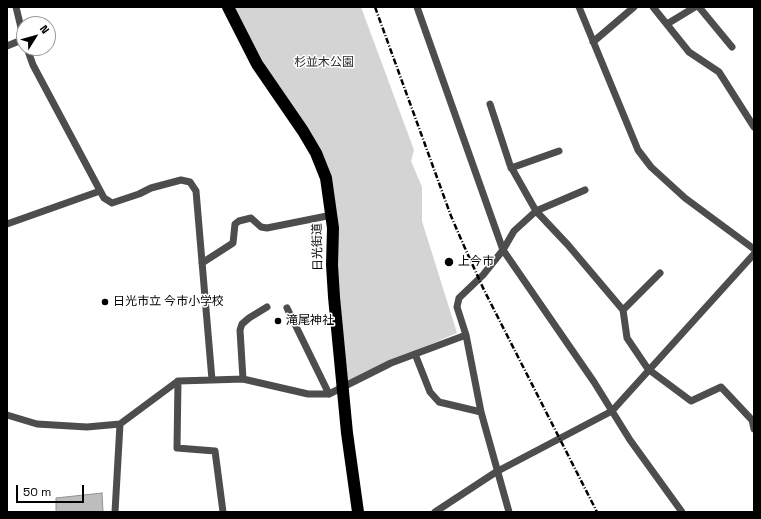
<!DOCTYPE html>
<meta charset="utf-8">
<style>
body{margin:0}
#map{position:relative;width:761px;height:519px;overflow:hidden;background:#fff;font-family:"Space Grotesk",sans-serif}
canvas{display:block}
.frame{position:absolute;inset:0;border:8px solid #000;pointer-events:none}
.north{position:absolute;left:16px;top:16px;width:40px;height:40px;box-sizing:border-box;background:#fff;border:1px solid #999;border-radius:50%;rotate:53deg;font-size:11px;font-weight:700;line-height:16px;text-align:center;color:#000}
.north::after{content:'';display:block;margin:auto;width:14px;height:18px;background:#000;clip-path:polygon(50% 0,100% 100%,50% 72%,0 100%)}
.scale{position:absolute;left:16px;top:485px;width:68px;height:18px;box-sizing:border-box;border:2px solid #000;border-top:0;padding-left:5px;font-size:12px;line-height:14px;white-space:nowrap;color:#000;-webkit-text-stroke:3px #fff;paint-order:stroke}
</style>
<div id="map">
<canvas width="761" height="519"></canvas>
<div class="frame"></div>
<div class="north">N</div>
<div class="scale">50 m</div>
</div>
<script>
const ctx = document.querySelector('canvas').getContext('2d');
ctx.lineJoin = 'round';
function paint(path, color) {
  ctx.fillStyle = color;
  ctx.fill(path, 'evenodd');
}
function poly(rows) {
  const path = new Path2D();
  for (const r of rows) {
    path.moveTo(r[0], r[1]);
    for (let i = 2; i < r.length; i += 2) path.lineTo(r[i], r[i + 1]);
  }
  return path;
}
function stroke(path, color, width, dash) {
  ctx.strokeStyle = color;
  ctx.lineWidth = width;
  ctx.lineCap = dash ? 'butt' : 'round';
  ctx.setLineDash(dash || []);
  ctx.stroke(path);
}
function write(font, color, halo, rows, align = 'center') {
  ctx.font = font + ' "Space Grotesk","Noto Sans JP",sans-serif';
  ctx.lineWidth = 3;
  ctx.setLineDash([]);
  ctx.textBaseline = 'middle';
  ctx.strokeStyle = halo;
  ctx.fillStyle = color;
  for (const [text, x, y, turn = 0] of rows) {
    ctx.save();
    ctx.translate(x, y);
    ctx.rotate((+turn || 0) * Math.PI / 180);
    ctx.textAlign = isNaN(turn) ? turn : align;
    if (halo) ctx.strokeText(text, 0, 0);
    ctx.fillText(text, 0, 0);
    ctx.restore();
  }
}
paint(poly([
 [232,7,361,7,414,150,411,161,422,187,422,221,457,333,361,374,345,383,330,181,259,63]
]), '#d4d4d4');
const building = poly([
 [102,493,103,512,56,512,56,498,102,493]
]);
paint(building, '#bdbdbd');
stroke(building, '#919191', 1);
stroke(poly([
 [16,7,24,40],
 [417,7,503,250,594,382,630,440,682,512],
 [579,7,638,150,651,167,685,198,754,249],
 [653,7,689,52,719,72,754,127],
 [699,7,732,47],
 [667,24,695,7],
 [593,42,634,7],
 [7,46,24,39],
 [27,48,33,65,104,198,112,203,139,194,151,188,181,180,190,182,196,191,212,380,243,379,308,394,329,394,391,363,466,335],
 [490,104,510,165,536,211,568,245,623,310,660,273],
 [511,168,559,151],
 [7,224,100,191],
 [202,263,233,243,235,224,239,221,251,218,261,227,267,228,332,215],
 [287,308,329,394],
 [623,310,627,338,648,369,691,401,721,387,752,420,754,429],
 [415,354,430,392,439,402,481,412],
 [243,379,240,330,242,324,249,318,267,307],
 [178,381,177,448,215,451,223,512],
 [7,415,37,424,87,427,120,424],
 [115,512,120,424,178,381,212,380],
 [435,512,496,472,612,411,754,254],
 [509,512,481,412,466,335,457,307,459,298,483,275,503,250,514,231,536,211,585,190]
]), '#4d4d4d', 7);
stroke(poly([
 [228,7,257,64,303,131,316,153,326,178,333,228,332,265,334,297,347,433,358,512]
]), '#000', 12);
stroke(poly([
 [375,7,451,216,464,246,484,290,597,512]
]), '#000', 2.5, [6, 2, 1, 2]);
for (const [x, y, r, color] of [
 [449,262,5,"#000"],
 [105,302,4,"#000"],
 [278,321,4,"#000"]
]) {
  const dot = new Path2D();
  dot.arc(x, y, r, 0, 2 * Math.PI);
  ctx.fillStyle = color;
  ctx.fill(dot);
  stroke(dot, '#fff', 1.5);
}
write('12px', '#2b2b2b', '#fff', [
 ["杉並木公園",324,63]
]);
write('12px', '#000', '#fff', [
 ["日光街道",318,247,-91]
]);
write('12px', '#000', '#fff', [
 ["上今市",458,262],
 ["日光市立 今市小学校",113,302],
 ["滝尾神社",286,321]
], 'left');
</script>
